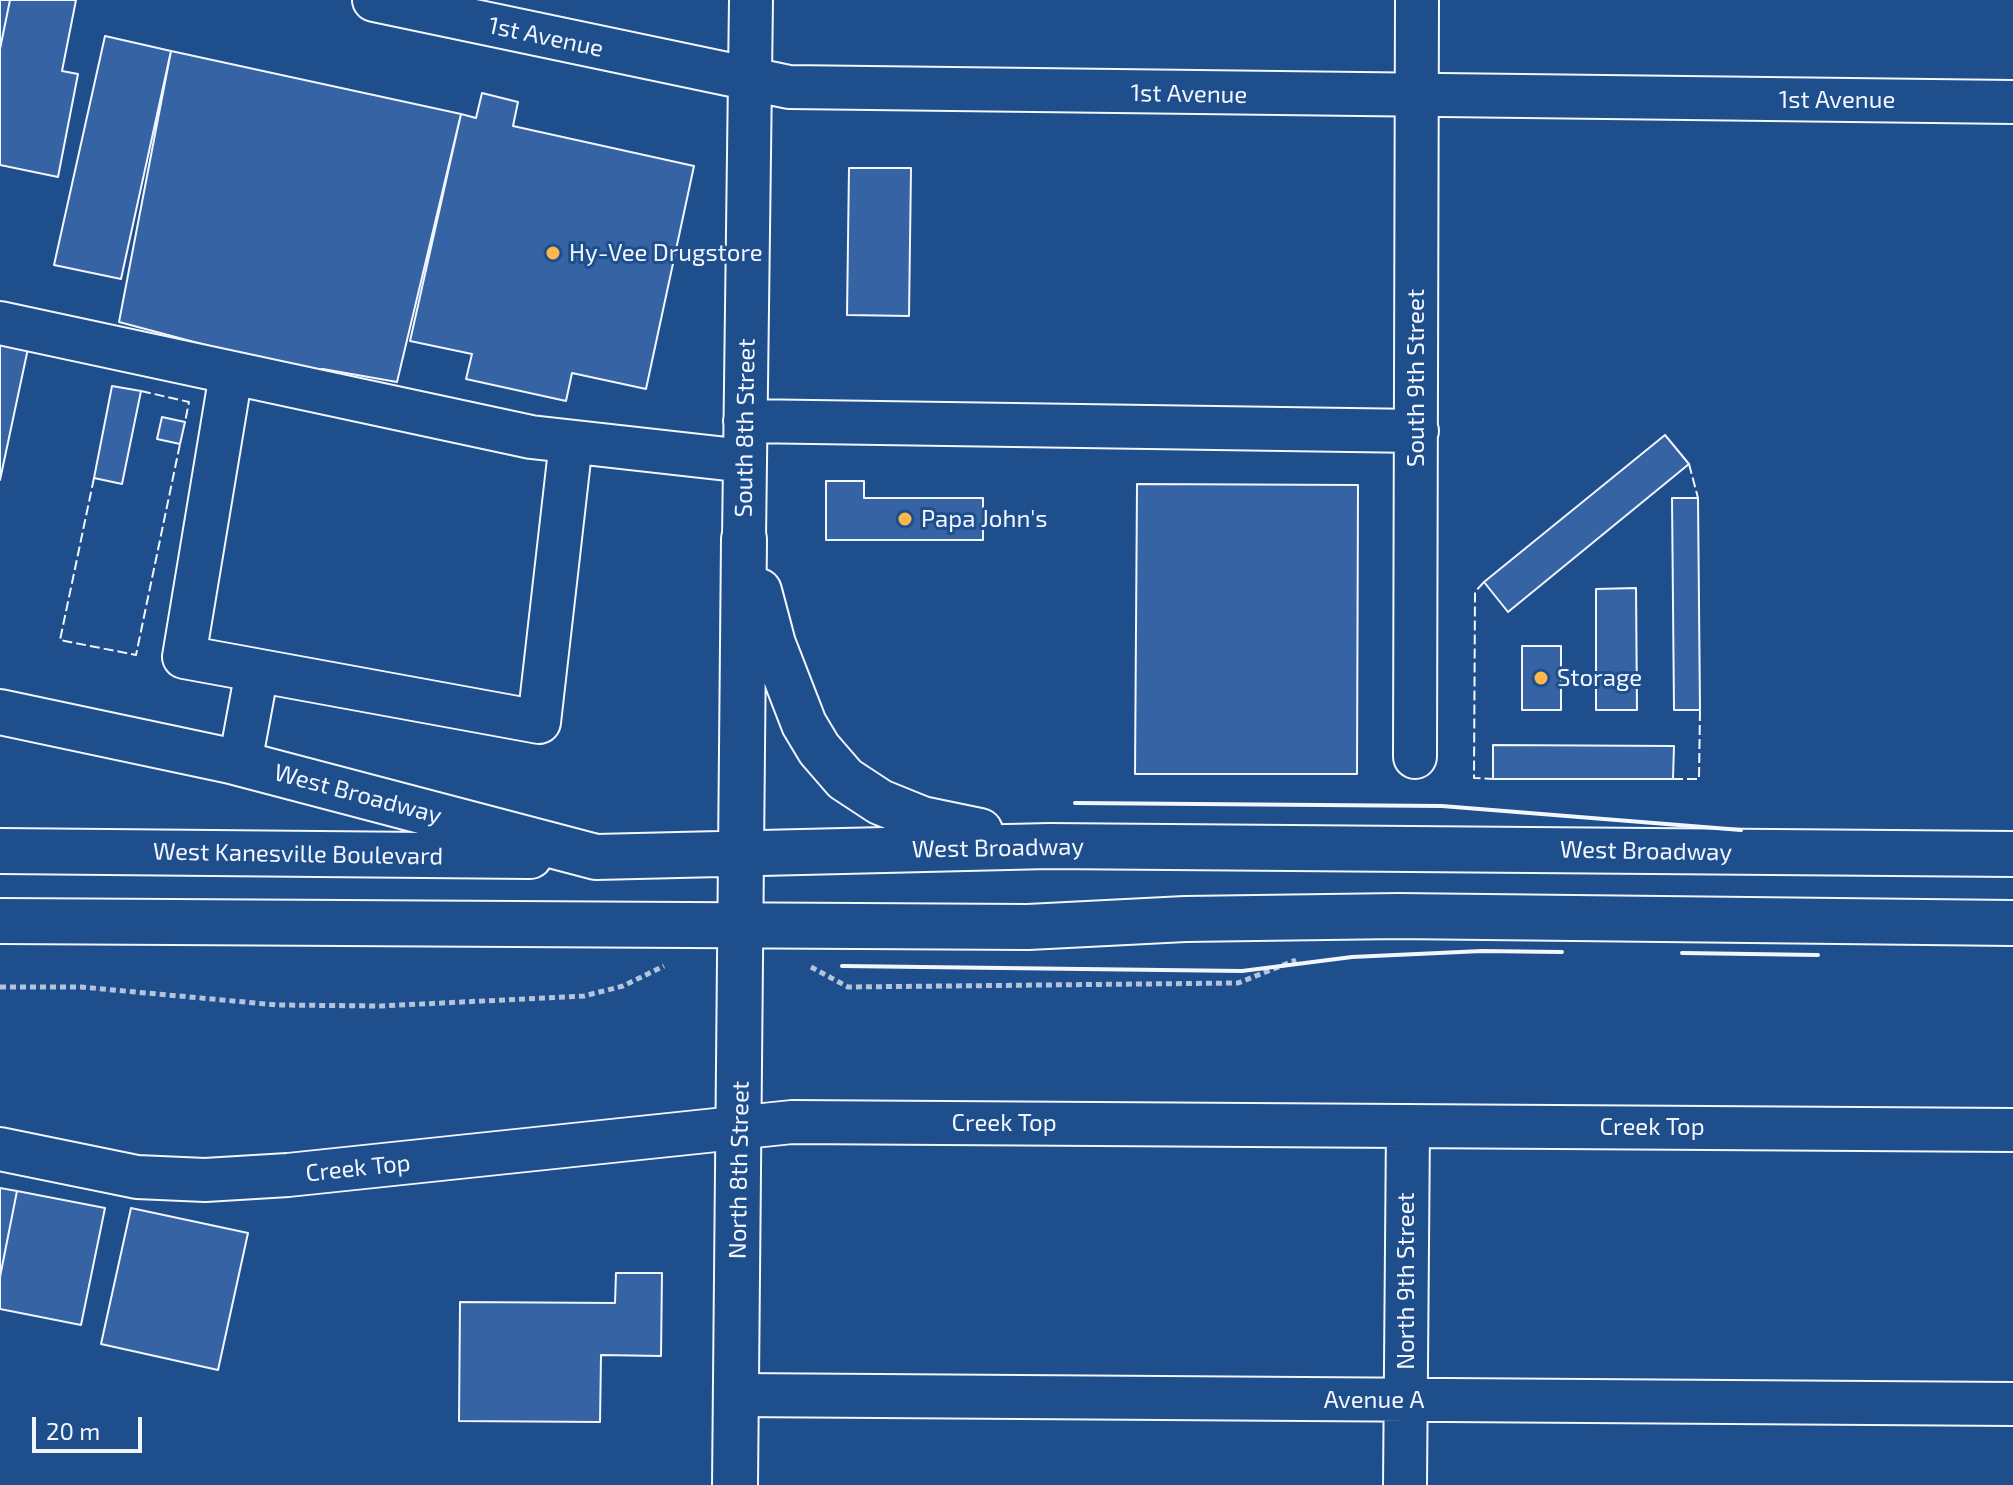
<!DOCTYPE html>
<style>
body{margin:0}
#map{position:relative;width:2013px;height:1485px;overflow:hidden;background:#1f4e8c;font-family:"Exo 2",sans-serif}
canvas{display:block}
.scale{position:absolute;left:32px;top:1417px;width:110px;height:36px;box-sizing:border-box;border:4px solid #f2f6ff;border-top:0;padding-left:10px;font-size:24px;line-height:28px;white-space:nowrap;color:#f2f6ff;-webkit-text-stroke:6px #1f4e8c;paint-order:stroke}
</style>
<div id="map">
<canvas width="2013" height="1485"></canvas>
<div class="scale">20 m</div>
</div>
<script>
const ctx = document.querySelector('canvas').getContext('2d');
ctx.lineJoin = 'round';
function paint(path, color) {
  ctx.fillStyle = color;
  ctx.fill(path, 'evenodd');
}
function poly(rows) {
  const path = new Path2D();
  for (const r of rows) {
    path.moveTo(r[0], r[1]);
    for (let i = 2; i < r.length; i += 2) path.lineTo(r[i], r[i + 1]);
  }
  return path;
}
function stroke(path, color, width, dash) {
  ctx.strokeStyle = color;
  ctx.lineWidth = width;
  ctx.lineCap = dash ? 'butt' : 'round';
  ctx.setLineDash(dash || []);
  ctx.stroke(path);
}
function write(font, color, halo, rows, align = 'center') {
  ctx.font = font + ' "Exo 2",sans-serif';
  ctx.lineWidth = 6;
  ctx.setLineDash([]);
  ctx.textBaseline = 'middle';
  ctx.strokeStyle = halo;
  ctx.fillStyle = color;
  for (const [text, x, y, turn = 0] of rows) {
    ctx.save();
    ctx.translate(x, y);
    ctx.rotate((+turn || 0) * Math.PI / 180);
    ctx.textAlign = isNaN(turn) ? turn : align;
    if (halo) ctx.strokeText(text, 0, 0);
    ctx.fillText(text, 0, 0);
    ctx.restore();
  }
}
const building = poly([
 [0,0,10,0,0,49,0,0],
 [10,0,76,0,62,71,78,74,58,177,0,165,0,49,10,0],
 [105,36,171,51,121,279,54,265,105,36],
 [171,51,461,114,397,382,323,369,307,372,119,322,171,51],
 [482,93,518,102,513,126,694,166,646,389,572,373,566,401,466,379,472,354,410,341,461,114,476,118,482,93],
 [849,168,911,168,909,316,847,315,849,168],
 [0,333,30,339,0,480,0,333],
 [112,386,141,391,122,484,94,478,112,386],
 [162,417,185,422,180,444,157,439,162,417],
 [1665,435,1689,464,1508,612,1484,582,1665,435],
 [826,481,864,481,864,498,983,498,983,540,826,540,826,481],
 [1137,484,1358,485,1357,774,1135,774,1137,484],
 [1672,498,1698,498,1700,710,1674,710,1672,498],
 [1636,588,1637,710,1596,710,1596,589,1636,588],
 [1522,646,1561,646,1561,710,1522,710,1522,646],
 [1493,745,1674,746,1673,779,1493,779,1493,745],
 [0,1188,17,1191,0,1277,0,1188],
 [17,1191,105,1208,81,1325,0,1309,0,1277,17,1191],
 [131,1208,248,1233,218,1370,101,1344,131,1208],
 [616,1273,662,1273,661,1356,601,1355,600,1422,459,1421,460,1302,615,1303,616,1273]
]);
paint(building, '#3563a3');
stroke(building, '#f2f6ff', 2);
const minor = poly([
 [374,0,789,87,2013,102],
 [0,323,531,437,745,461],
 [231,374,184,657,539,722,571,442],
 [745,421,1417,431],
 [744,539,751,0],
 [1415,757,1417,0],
 [240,763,257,671],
 [0,1149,137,1177,205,1180,288,1175,792,1122,2013,1130],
 [736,1395,2013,1404],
 [1405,1485,1408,1126]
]);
const major = poly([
 [759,591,773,644,804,724,819,749,845,779,880,802,922,819,980,831],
 [0,712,231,761,596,857,1049,846,2013,854],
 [0,851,530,856],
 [0,921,1028,927,1185,919,1398,916,2013,923],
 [735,1485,744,539]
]);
stroke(minor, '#f2f6ff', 46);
stroke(major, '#f2f6ff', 48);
stroke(poly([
 [811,967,848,987,1238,983,1296,960],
 [0,987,81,987,277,1005,381,1006,584,996,623,986,664,966]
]), '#b3c4dc', 5, [6, 4]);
stroke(minor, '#1f4e8c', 42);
stroke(major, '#1f4e8c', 44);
stroke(poly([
 [141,391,189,402,185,422],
 [1689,464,1698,498],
 [94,478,60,640,136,655,180,444],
 [1484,582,1475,592,1474,778,1493,779],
 [1673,779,1699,779,1700,710]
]), '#f2f6ff', 2, [10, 4]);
stroke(poly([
 [1075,803,1442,806,1741,830],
 [1682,953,1818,955],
 [842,966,1242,971,1352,957,1482,951,1562,952]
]), '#f2f6ff', 4);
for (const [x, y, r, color] of [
 [553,253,8,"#ffb74d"],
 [905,519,8,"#ffb74d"],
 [1541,678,8,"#ffb74d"]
]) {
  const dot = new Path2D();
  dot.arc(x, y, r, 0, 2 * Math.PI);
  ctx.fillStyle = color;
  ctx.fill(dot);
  stroke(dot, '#1f4e8c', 3);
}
write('24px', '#f2f6ff', '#1f4e8c', [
 ["1st Avenue",546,37,12],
 ["1st Avenue",1189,94,1],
 ["1st Avenue",1837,100],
 ["South 9th Street",1416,378,-90],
 ["South 8th Street",745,428,-89],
 ["West Broadway",358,794,15],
 ["West Broadway",998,848,-1],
 ["West Broadway",1646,851,1],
 ["West Kanesville Boulevard",298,854,1],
 ["Creek Top",1004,1123],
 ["Creek Top",1652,1127],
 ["Creek Top",358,1168,-6],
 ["North 8th Street",739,1170,-89],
 ["North 9th Street",1406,1281,-90],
 ["Avenue A",1374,1400]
]);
write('24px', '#f2f6ff', '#1f4e8c', [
 ["Hy-Vee Drugstore",569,253],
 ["Papa John's",921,519],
 ["Storage",1557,678]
], 'left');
</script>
